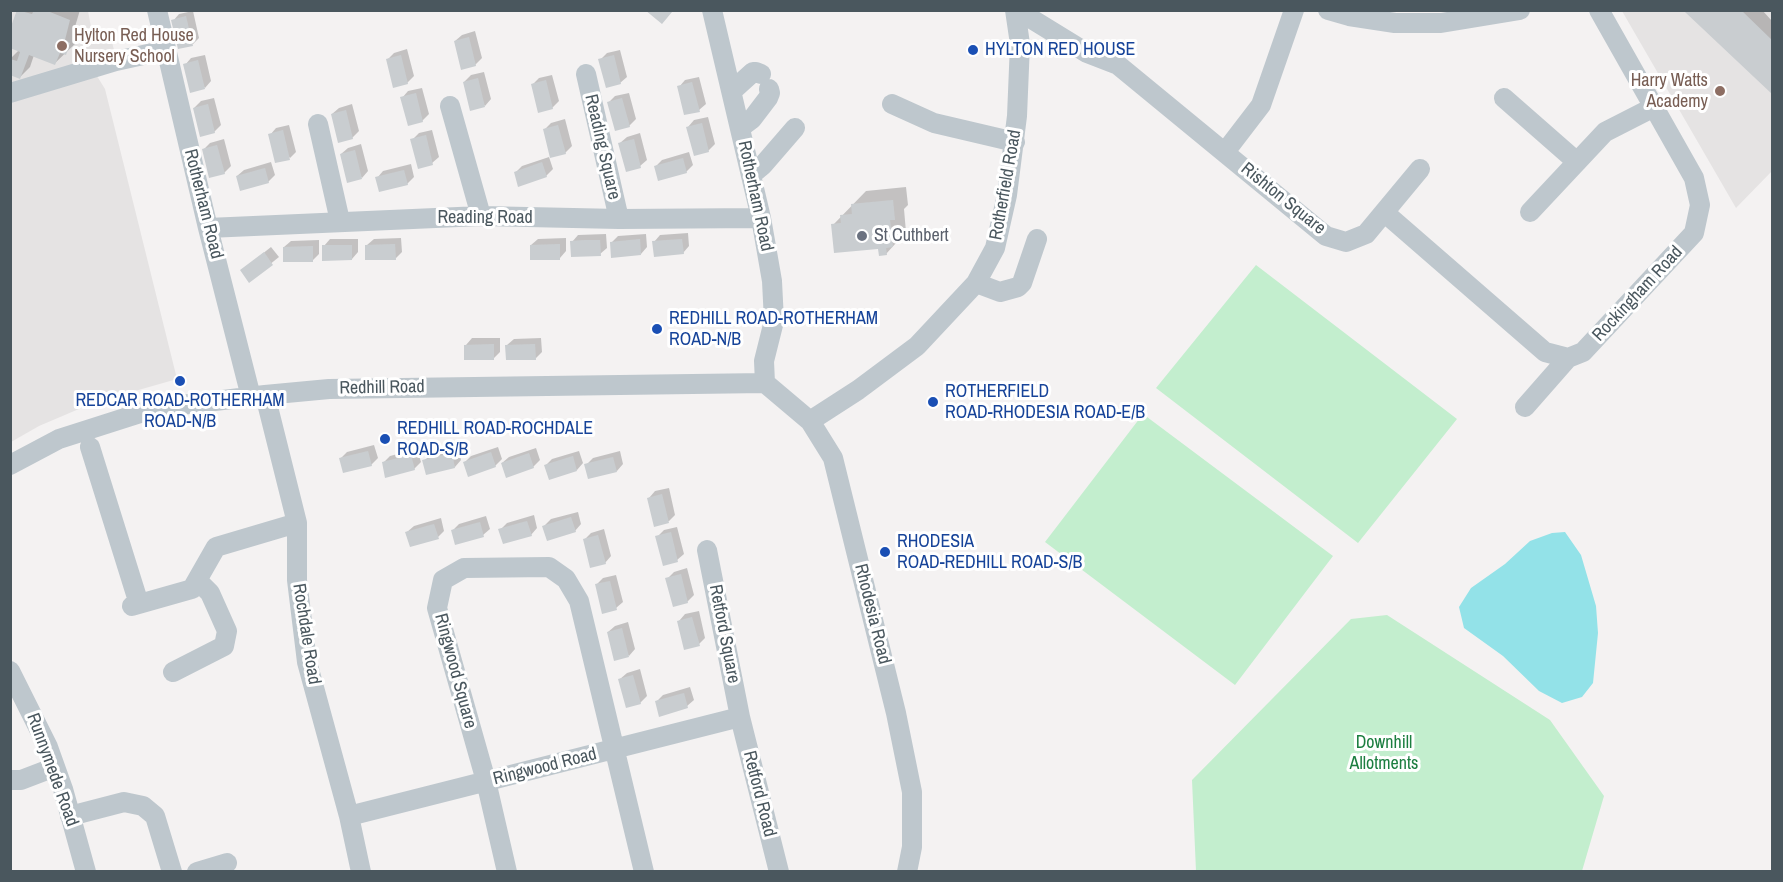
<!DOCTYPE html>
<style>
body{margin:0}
#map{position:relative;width:1783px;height:882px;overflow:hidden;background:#f4f2f2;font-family:"Archivo Narrow",sans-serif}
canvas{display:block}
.frame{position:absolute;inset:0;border:12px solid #4a575e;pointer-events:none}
</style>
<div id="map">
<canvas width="1783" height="882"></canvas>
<div class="frame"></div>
</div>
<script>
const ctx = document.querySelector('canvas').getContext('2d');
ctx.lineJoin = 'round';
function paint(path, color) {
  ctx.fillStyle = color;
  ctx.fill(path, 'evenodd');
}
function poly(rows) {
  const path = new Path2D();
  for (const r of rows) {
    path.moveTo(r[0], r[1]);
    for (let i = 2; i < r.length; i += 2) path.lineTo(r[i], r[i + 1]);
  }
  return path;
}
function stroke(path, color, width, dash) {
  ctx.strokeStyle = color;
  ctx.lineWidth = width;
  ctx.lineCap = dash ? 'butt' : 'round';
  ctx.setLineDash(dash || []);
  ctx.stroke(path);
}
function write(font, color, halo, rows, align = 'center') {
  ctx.font = font + ' "Archivo Narrow",sans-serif';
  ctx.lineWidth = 6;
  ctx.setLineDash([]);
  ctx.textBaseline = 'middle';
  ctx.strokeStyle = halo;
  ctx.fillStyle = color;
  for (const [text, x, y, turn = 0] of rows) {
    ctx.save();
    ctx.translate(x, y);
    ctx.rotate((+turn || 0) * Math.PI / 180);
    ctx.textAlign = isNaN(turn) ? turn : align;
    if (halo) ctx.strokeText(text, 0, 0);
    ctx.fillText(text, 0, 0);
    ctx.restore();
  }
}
paint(poly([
 [11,11,88,11,94,43,111,38,114,50,87,60,105,89,177,379,93,403,39,426,11,442],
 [1622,11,1772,11,1772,171,1736,208]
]), '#e5e3e3');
paint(poly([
 [1256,265,1457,419,1358,543,1156,388],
 [1143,414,1333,556,1235,685,1045,542],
 [1387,615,1550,720,1604,796,1582,871,1196,871,1192,780,1351,619]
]), '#c3eece');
paint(poly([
 [1565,532,1581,555,1596,606,1598,633,1593,683,1582,697,1562,703,1539,691,1503,656,1464,628,1459,607,1471,588,1505,564,1530,541,1552,533]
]), '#93e2e8');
paint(poly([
 [19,10,80,10,74,30,80,32,76,43,55,63,34,55,30,67,20,77,10,73,10,59,19,50,10,33],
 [1688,10,1762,10,1772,21,1772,92,1687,12],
 [193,11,199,38,193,44,179,48,173,21,179,14],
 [475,31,482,58,475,65,455,41,462,35],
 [407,49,414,76,407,83,387,60,394,53],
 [620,50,627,77,620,83,600,60,607,53],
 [205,55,211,81,205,88,185,65,191,58],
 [484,72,491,99,485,106,464,82,471,75],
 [552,75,559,101,552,108,532,85,539,78],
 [699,77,706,104,699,110,679,87,685,80],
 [422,88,429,114,422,121,402,98,408,91],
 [629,93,636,119,629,126,609,102,615,96],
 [214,98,221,125,214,132,194,108,201,101],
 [352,104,359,131,352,138,332,114,339,108],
 [708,117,715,144,708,151,688,127,694,120],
 [565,119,572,146,565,153,545,129,551,123],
 [289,125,296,152,290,158,270,135,276,128],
 [432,130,439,157,432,163,412,140,419,133],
 [640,133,647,160,640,166,620,143,627,137],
 [224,139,231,166,224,173,204,149,210,143],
 [361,144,368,171,362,178,341,154,348,148],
 [689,152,693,165,686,172,656,166,662,160],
 [549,157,553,169,546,176,515,173,522,166],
 [271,162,275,175,268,182,237,176,244,170],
 [411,164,414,177,407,184,377,178,383,171],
 [906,187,908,205,904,209,906,232,886,254,879,247,833,225,866,191],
 [688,233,689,246,683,253,654,242,660,235],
 [606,234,607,248,600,254,572,242,578,235],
 [646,234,647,247,641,254,611,243,618,236],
 [401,238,402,252,395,259,367,245,374,239],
 [566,238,566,251,560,258,531,245,538,239],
 [330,239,358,239,358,252,352,259,324,246],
 [319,240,319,254,312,261,284,247,291,241],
 [271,247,279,257,249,281,242,270],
 [472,338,500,338,500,352,494,358,466,345],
 [541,338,542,352,535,359,507,345,514,339],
 [374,445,378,458,371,465,341,458,347,452],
 [458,447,461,460,455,467,424,461,431,454],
 [498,447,502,459,495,466,465,462,471,456],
 [536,448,540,460,533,467,502,463,509,457],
 [417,449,421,462,414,469,383,463,390,456],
 [579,451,583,463,577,470,546,465,552,459],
 [620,451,623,464,617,471,586,465,593,458],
 [669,488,675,515,669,521,655,525,649,498,655,491],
 [578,512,581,524,575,531,544,526,551,519],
 [534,515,537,528,531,535,500,530,507,523],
 [486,516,490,529,483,535,452,531,459,524],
 [441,518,444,531,438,537,407,532,414,526],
 [677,527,684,554,677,560,657,537,664,530],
 [604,529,611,556,605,563,585,539,591,533],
 [687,568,694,595,687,602,667,579,674,572],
 [616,575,623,602,616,608,596,585,603,578],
 [699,611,705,638,699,644,679,621,685,614],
 [628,622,635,649,629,656,608,632,615,626],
 [640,669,647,696,640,703,620,679,627,673],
 [690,687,694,700,687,706,656,702,663,695]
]), '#0003');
paint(poly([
 [17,10,32,14,34,10,45,10,70,20,65,40,70,43,66,55,60,53,55,65,29,55,20,79,10,75,10,59,17,61,20,52,10,48,10,29],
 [645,10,670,10,672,12,662,24],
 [1686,10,1741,10,1772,40,1772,94,1685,12],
 [186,16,193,46,178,49,171,20],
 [469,37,476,66,461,70,454,41],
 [401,55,408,84,393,88,386,59],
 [614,55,621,84,606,88,598,59],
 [198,60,205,89,190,93,183,64],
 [478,78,485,107,470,111,463,82],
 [546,80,553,109,538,113,531,84],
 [692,82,700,112,684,115,677,86],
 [416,93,423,122,408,126,400,97],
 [622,98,630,127,615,131,607,102],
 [208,104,215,133,200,137,193,108],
 [346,110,353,139,338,143,331,114],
 [702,123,709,152,694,156,686,127],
 [558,125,566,154,550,158,543,129],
 [283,130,290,160,275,163,268,134],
 [426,135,433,165,418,169,410,139],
 [634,139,641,168,626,172,618,143],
 [217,145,225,174,209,178,202,149],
 [355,150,362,179,347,183,340,154],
 [683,158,687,173,658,181,654,166],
 [542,162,547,177,518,187,514,172],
 [265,168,269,183,240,191,236,176],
 [404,170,408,185,379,192,375,177],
 [893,200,895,220,890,220,893,247,886,248,887,255,879,256,878,249,834,253,831,224,841,223,840,215,852,214,851,204],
 [640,239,641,255,611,258,610,242],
 [682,239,684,254,654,257,652,241],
 [585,240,600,240,601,256,571,257,570,241],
 [395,244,396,260,365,260,365,245],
 [560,244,560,260,530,260,530,245],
 [322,245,352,245,352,260,322,261],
 [313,246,313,262,283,262,283,247],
 [264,252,273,265,249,283,240,270],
 [494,344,494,360,464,360,464,345],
 [535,344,536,360,506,360,505,345],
 [368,451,372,466,343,473,339,458],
 [491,452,496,467,468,477,463,462],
 [452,453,455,468,426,475,422,460],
 [529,453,534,468,506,478,501,463],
 [411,455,415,470,385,478,382,462],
 [573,456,577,471,549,480,544,465],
 [613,457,617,472,588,479,584,464],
 [662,494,669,523,654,527,647,498],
 [571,517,576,532,547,541,542,526],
 [527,521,532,536,503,544,498,529],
 [480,522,484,537,455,545,451,530],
 [434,524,439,539,410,547,405,532],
 [671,532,678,562,663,566,655,536],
 [598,535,606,564,590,568,583,539],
 [681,574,688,603,673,607,665,578],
 [610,581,617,610,602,614,595,584],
 [692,617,700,646,684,650,677,621],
 [622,628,629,657,614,661,607,632],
 [633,675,641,704,626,708,618,679],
 [684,693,688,708,659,717,655,701]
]), '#c9cdd0');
stroke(poly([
 [157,10,208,228,251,397],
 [712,10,761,218,772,281,774,321,764,361,765,383],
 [1017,10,1087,53,1118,65,1326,236,1346,242,1366,234,1420,169],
 [1328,10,1349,16,1395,23,1441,23,1520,10],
 [586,74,619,219],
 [732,91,753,72,756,72,761,74],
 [10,93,116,61,166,50],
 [1504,98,1577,162],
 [892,104,934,123,1015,142],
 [450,106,481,216],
 [318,124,340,221],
 [740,128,752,119,768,98,770,93,769,89],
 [1225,152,1261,105,1294,10],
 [751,175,763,165,795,128],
 [1530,212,1605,132,1654,107],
 [1385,213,1545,352,1568,358,1583,352,1694,233,1700,205,1694,178,1599,10],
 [208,228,481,216,619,219,761,218],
 [976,283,1000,292,1018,287,1022,283,1037,239],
 [765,383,810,421,833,458,896,713,912,792,912,847,907,872],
 [265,395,297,523,297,580,307,662,349,816,361,872],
 [1525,407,1568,358],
 [810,421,858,390,917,346,976,283,995,248,1007,195,1017,116,1020,44,1015,10],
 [90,447,139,604],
 [10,465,59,439,156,408,265,395,329,389,765,383],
 [707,550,740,717,779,872],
 [132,606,192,589,216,547,297,523],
 [10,671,48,747,63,789,86,872],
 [173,672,224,646,227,631,210,593,197,580],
 [10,780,21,780,55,767],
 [70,816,124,802,143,806,155,816,172,872],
 [349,816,740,717],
 [197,872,227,863],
 [507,872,486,781,437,608,443,580,464,568,549,567,566,579,579,601,644,872]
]), '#bec7cd', 20);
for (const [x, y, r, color] of [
 [62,46,6,"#8d6e63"],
 [973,50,6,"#1a4fb4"],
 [1720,91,6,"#8d6e63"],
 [862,236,6,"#6b7280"],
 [657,329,6,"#1a4fb4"],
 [180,381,6,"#1a4fb4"],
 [933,402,6,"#1a4fb4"],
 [385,439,6,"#1a4fb4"],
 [885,552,6,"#1a4fb4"]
]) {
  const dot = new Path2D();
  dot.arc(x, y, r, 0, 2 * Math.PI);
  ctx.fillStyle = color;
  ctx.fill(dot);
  stroke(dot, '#fff', 2);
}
write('18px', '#785e54', '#fff', [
 ["Hylton Red House",74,36],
 ["Nursery School",74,57],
 ["Harry Watts",1708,81,"right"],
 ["Academy",1708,102,"right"]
], 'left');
write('18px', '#164399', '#fff', [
 ["HYLTON RED HOUSE",985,50],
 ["REDHILL ROAD-ROTHERHAM",669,319],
 ["ROAD-N/B",669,340],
 ["ROTHERFIELD",945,392],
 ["ROAD-RHODESIA ROAD-E/B",945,413],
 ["REDCAR ROAD-ROTHERHAM",180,401,"center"],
 ["ROAD-N/B",180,422,"center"],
 ["REDHILL ROAD-ROCHDALE",397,429],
 ["ROAD-S/B",397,450],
 ["RHODESIA",897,542],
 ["ROAD-REDHILL ROAD-S/B",897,563]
], 'left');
write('18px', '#4a575e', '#fff', [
 ["Reading Square",602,147,77],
 ["Rotherfield Road",1006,185,-80],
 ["Rotherham Road",755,196,78],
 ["Rishton Square",1283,199,39],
 ["Rotherham Road",203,204,76],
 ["Reading Road",485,218],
 ["Rockingham Road",1638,294,-47],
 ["Redhill Road",382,388,-1],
 ["Rhodesia Road",872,614,76],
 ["Rochdale Road",306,634,81],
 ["Retford Square",724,634,79],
 ["Ringwood Square",455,671,75],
 ["Ringwood Road",545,767,-14],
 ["Runnymede Road",52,770,70],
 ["Retford Road",759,794,76]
]);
write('18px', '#5b616d', '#fff', [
 ["St Cuthbert",874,236]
], 'left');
write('18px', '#1c7e40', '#fff', [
 ["Downhill",1384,743],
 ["Allotments",1384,764]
]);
</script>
